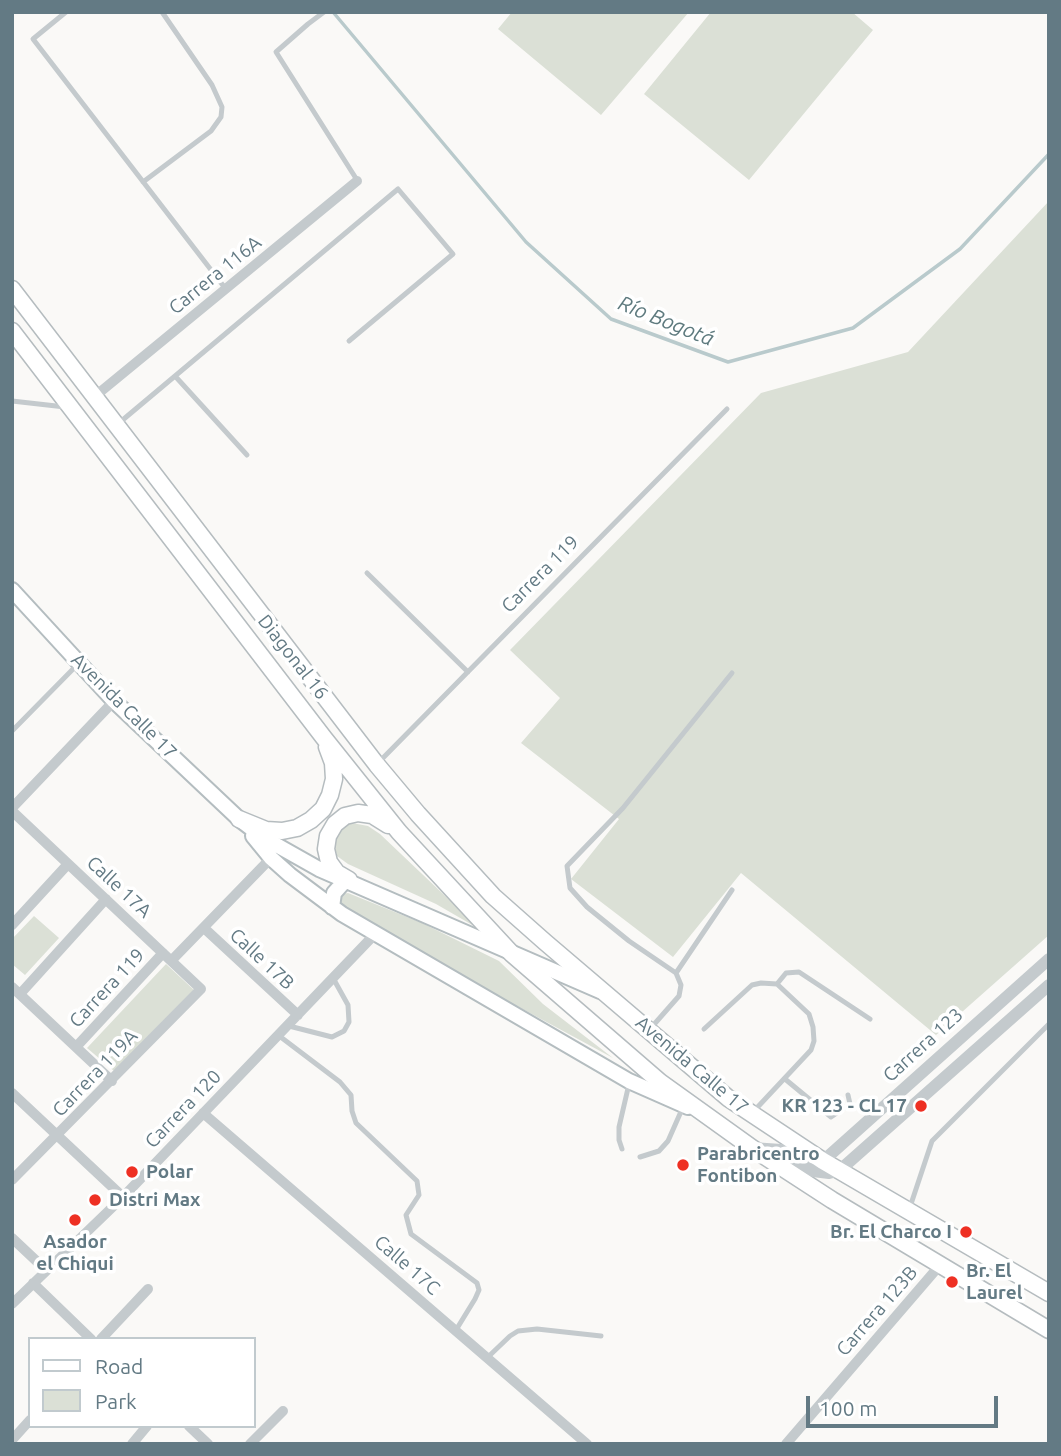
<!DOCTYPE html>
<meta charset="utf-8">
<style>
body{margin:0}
#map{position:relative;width:1061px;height:1456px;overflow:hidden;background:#faf9f7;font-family:Ubuntu,sans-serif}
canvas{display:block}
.frame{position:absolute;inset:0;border:14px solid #637a84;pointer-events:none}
.legend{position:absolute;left:28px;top:1337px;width:228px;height:91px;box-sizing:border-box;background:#fff;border:2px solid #c1cace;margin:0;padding:9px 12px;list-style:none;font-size:21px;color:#637a84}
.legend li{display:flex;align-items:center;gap:14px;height:35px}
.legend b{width:35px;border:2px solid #c1cace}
.scale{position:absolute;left:806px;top:1396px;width:192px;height:32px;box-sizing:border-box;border:4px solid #637a84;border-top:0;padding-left:9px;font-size:21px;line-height:24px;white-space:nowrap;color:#637a84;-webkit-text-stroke:5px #fff;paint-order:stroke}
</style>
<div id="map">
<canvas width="1061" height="1456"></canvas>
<div class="frame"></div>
<ul class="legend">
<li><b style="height:9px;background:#fff"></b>Road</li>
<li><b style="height:19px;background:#dbe0d6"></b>Park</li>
</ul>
<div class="scale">100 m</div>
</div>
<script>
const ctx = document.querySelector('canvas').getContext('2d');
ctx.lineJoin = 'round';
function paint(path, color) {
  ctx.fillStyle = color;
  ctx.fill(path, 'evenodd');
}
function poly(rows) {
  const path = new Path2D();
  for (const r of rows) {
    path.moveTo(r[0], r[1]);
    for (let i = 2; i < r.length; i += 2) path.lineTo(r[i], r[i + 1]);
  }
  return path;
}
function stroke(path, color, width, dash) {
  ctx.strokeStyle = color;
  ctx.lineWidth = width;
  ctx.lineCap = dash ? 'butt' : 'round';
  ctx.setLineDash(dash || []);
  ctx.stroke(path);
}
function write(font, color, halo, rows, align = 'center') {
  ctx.font = font + ' Ubuntu,sans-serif';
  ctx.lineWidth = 7;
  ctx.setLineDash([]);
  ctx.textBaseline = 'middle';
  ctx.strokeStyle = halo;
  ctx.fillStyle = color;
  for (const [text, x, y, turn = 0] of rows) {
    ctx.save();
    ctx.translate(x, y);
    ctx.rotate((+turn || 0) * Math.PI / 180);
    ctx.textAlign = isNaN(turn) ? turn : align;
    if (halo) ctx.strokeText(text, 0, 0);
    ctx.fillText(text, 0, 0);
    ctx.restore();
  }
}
paint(poly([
 [512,12,689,12,601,115,498,29],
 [711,12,852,12,873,30,749,180,644,94],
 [1049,201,1049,935,936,1035,741,873,673,957,571,879,619,819,521,743,560,698,510,650,761,393,908,352],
 [352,823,368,826,380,834,481,930,436,904,348,864,337,856,333,839,341,826],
 [348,893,422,923,499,961,543,1004,613,1058,443,966,343,905,339,900,342,894],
 [34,916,59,938,25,975,12,964,12,939],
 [166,964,194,990,114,1071,87,1048]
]), '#dbe0d6');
stroke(poly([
 [333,12,526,242,611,319,728,362,853,328,960,249,1049,154]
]), '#b9cacc', 3.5);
const secondary = poly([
 [12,590,114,701,239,819,264,838,319,869,600,991],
 [253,836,271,858,290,875,342,914,629,1081,688,1107],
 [332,907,334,893,343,883,349,880]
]);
const primary = poly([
 [12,289,377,765,418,814,493,896,545,942,728,1098,823,1161,1049,1293],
 [12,331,324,738,399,832,512,954,660,1082,752,1148,832,1200,1049,1330],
 [239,819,266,830,282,831,297,828,311,820,323,809,330,795,334,779,333,763,327,747],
 [349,880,337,873,329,862,326,849,328,836,335,824,345,816,358,813,372,815,388,825]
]);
stroke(secondary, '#b4bdc0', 18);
stroke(primary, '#b5bcbf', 19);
stroke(poly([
 [66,12,33,39,225,288],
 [324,12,308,24,276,52,357,180],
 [143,182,211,131,221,117,222,107,212,85,162,12],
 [175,376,247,455],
 [12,401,65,407],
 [119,423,398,189,453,254,349,341],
 [367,573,468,672],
 [12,731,77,665],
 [378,763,727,409],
 [676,973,732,890],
 [777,984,786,973,799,972,870,1019],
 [289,1026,332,1037,344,1031,349,1022,348,1005,333,978],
 [650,1029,679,996,681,985,676,973,629,941,587,907,570,888,567,866,623,808,732,673],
 [704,1029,752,985,761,983,777,984,809,1014,813,1027,814,1041,811,1050,753,1112],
 [278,1035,340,1082,351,1095,352,1111,356,1123,417,1181,419,1195,406,1215,411,1234,477,1283,479,1290,475,1299,456,1330],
 [785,1079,831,1117,850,1104,848,1095],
 [622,1149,619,1140,619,1127,629,1084],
 [640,1157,659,1151,668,1141,683,1107],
 [909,1210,932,1141,1049,1024],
 [488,1357,510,1336,518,1331,537,1329,601,1336]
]), '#c4cacd', 5);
stroke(poly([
 [94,397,357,181],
 [12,808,114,701],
 [12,811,201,989,12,1180],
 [12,925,68,864],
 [204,928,298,1015],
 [171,961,271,858],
 [12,987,112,1081],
 [20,994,106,899],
 [76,1047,163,953],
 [12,1093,123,1197],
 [203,1113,587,1444],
 [12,1238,46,1270],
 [33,1283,91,1339],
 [12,1304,123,1197,375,934],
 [101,1339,148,1289],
 [189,1426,208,1444],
 [12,1440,30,1420],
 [132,1444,147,1426],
 [250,1444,283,1411],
 [786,1444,940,1265]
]), '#c4cacd', 10);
stroke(poly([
 [752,1148,781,1150,813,1171,829,1173,840,1170,1049,985],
 [823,1161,1049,959]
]), '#c4cacd', 12);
stroke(secondary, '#fff', 14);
stroke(primary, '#fff', 16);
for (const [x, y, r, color] of [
 [921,1106,7,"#ee3023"],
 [683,1165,7,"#ee3023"],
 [132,1172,7,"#ee3023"],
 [95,1200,7,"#ee3023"],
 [75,1220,7,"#ee3023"],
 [966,1232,7,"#ee3023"],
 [952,1282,7,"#ee3023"]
]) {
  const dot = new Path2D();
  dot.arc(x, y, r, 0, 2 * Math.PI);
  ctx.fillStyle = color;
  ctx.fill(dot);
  stroke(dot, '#fff', 2.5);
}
write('19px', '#637a84', '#fff', [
 ["Carrera 116A",215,275,-39],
 ["Carrera 119",540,574,-45],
 ["Diagonal 16",293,657,52],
 ["Avenida Calle 17",124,706,45],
 ["Calle 17A",119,887,43],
 ["Calle 17B",262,959,43],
 ["Carrera 119",107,988,-47],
 ["Carrera 123",923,1045,-42],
 ["Avenida Calle 17",692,1065,40],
 ["Carrera 119A",95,1073,-46],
 ["Carrera 120",183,1109,-46],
 ["Calle 17C",407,1265,41],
 ["Carrera 123B",877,1311,-49]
]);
write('bold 19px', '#637a84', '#fff', [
 ["KR 123 - CL 17",907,1106,"right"],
 ["Parabricentro",697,1154],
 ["Fontibon",697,1176],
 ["Polar",146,1172],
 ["Distri Max",109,1200],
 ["Br. El Charco I",952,1232,"right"],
 ["Asador",75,1242,"center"],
 ["el Chiqui",75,1264,"center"],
 ["Br. El",966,1271],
 ["Laurel",966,1293]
], 'left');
write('italic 21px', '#5e7a7e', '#fff', [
 ["Río Bogotá",666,321,22]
]);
</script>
